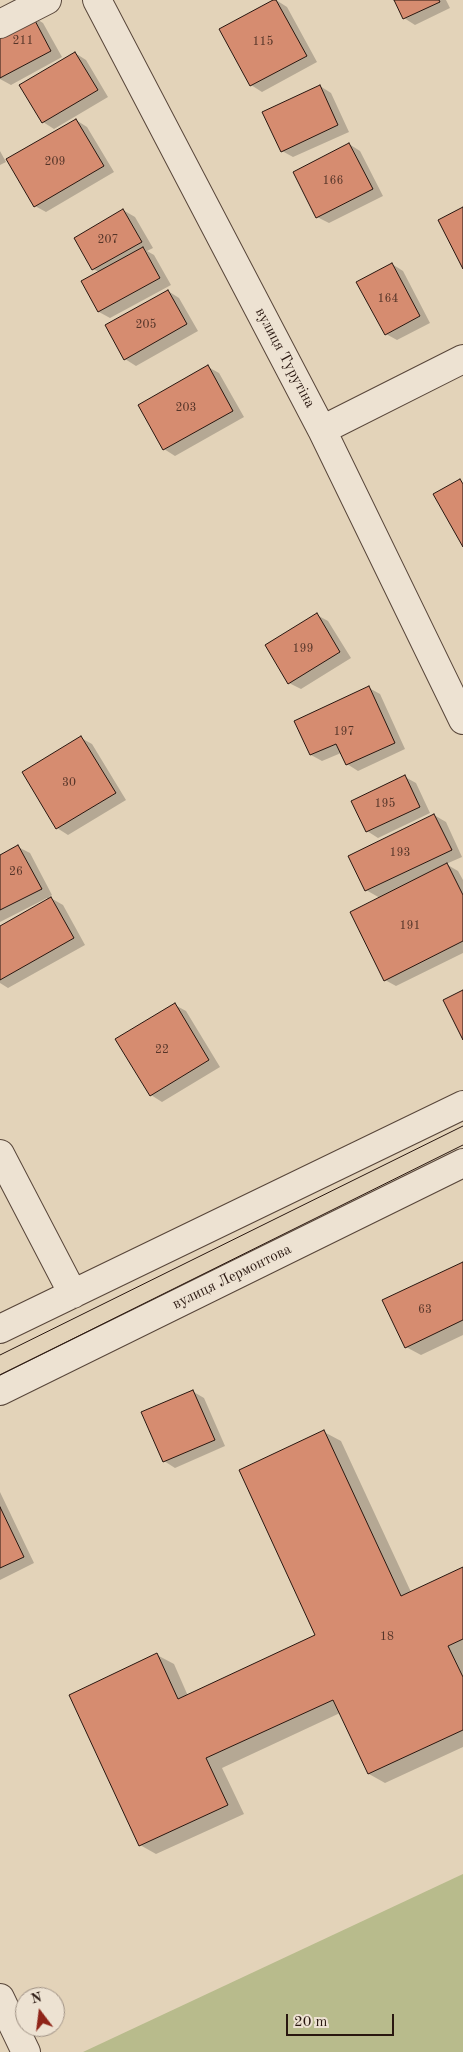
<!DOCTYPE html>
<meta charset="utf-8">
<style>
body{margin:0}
#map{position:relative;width:463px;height:2052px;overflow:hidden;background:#e3d3b9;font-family:"Old Standard TT",serif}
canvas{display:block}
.north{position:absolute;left:15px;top:1987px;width:50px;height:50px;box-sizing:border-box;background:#ede2d2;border:1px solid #9f9184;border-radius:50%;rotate:345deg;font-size:14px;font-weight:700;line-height:20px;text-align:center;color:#291710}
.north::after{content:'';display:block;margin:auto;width:18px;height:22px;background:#8f2418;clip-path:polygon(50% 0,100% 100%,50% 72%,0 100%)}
.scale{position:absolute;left:286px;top:2014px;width:108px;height:22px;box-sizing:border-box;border:2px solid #291710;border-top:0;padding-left:6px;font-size:15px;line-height:18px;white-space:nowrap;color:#291710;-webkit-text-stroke:4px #ede2d2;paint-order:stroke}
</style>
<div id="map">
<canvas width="463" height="2052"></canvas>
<div class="north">N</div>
<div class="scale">20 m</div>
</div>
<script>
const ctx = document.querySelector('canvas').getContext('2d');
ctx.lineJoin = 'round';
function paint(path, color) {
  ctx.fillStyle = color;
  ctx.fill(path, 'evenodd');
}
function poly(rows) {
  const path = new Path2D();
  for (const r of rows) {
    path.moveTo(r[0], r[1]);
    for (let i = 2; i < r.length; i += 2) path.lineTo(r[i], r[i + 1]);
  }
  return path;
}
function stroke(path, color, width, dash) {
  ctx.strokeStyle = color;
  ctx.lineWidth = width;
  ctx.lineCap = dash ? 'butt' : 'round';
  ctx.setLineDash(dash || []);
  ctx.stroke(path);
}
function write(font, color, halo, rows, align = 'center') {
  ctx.font = font + ' "Old Standard TT",serif';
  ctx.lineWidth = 4;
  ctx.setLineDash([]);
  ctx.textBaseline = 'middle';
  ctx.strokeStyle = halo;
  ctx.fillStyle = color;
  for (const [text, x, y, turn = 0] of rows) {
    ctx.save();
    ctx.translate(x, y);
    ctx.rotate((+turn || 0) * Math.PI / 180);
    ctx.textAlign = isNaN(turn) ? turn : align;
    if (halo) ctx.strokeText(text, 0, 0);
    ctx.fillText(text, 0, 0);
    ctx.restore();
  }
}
paint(poly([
 [463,1874,463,2052,83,2052]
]), '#b8bb8c');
paint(poly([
 [276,0,287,7,317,62,262,92,251,85],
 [396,0,446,0,450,8,415,25,404,18],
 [32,16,43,23,62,57,11,85,0,79,0,34],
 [75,53,86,60,108,97,54,129,43,122],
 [320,86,331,93,349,132,293,157,282,151],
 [76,120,87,127,114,172,46,212,35,206],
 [349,144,360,151,383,196,329,223,317,217],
 [0,151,6,162,0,165],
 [123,210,135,217,153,248,147,251,154,255,171,285,110,318,99,312,99,272,93,269],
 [392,264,403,271,430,323,397,340,386,334],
 [168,291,179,298,198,331,136,366,125,359],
 [208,367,219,373,244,417,175,456,164,449],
 [317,615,328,621,351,658,301,689,289,683],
 [369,688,380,694,405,749,358,771,347,764,341,753,322,761,311,755],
 [81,738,92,744,126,800,68,835,57,828],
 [405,777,416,783,430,813,378,838,367,831],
 [434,815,446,822,462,857,446,864,458,871,463,880,463,953,396,986,385,980,380,898,366,890,349,856],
 [18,847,30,853,52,895,49,897,63,905,85,945,8,988,0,983,0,927,48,900,47,898,0,922,0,856],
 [175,1005,186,1011,220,1067,162,1102,151,1095],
 [463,1264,463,1335,421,1355,406,1347],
 [192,1391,204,1398,225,1446,175,1468,164,1461],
 [324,1432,341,1441,411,1592,463,1568,463,1747,385,1783,369,1774,340,1713,222,1768,244,1814,156,1854,140,1845,157,1655,174,1664,188,1696,317,1636],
 [0,1492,34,1563,0,1580]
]), '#0003');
const building = poly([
 [273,0,276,0,307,56,250,86,219,29,273,0],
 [394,0,439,0,440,2,403,19,394,0],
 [32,15,51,51,0,78,0,32,32,15],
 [75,52,98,90,42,123,19,85,75,52],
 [320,85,338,125,281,152,262,112,320,85],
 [76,119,104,166,34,207,6,159,76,119],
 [349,143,373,189,316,218,293,172,349,143],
 [463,207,463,269,438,220,463,207],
 [123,209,142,242,92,270,74,238,123,209],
 [143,247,160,278,98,312,81,281,143,247],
 [392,263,420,316,385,335,356,282,392,263],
 [168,290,187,324,124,360,105,325,168,290],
 [208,365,233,411,163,450,138,405,208,365],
 [460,479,463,484,463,547,433,494,460,479],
 [317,613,340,652,288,684,265,645,317,613],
 [369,686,395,743,346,765,336,744,310,755,294,721,369,686],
 [81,736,116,793,56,829,22,772,81,736],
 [405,775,420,807,366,832,351,801,405,775],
 [434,814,452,850,365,891,348,856,434,814],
 [18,845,42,889,0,910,0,855,18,845],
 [447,863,463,895,463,941,384,981,350,912,447,863],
 [51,897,74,938,0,980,0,926,51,897],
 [463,990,463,1040,443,1000,463,990],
 [175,1003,209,1060,150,1096,115,1039,175,1003],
 [463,1262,463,1320,405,1348,382,1300,463,1262],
 [193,1390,215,1440,163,1462,141,1412,193,1390],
 [324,1430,401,1596,463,1567,463,1639,448,1646,463,1677,463,1730,368,1774,333,1700,206,1758,228,1805,139,1846,69,1695,157,1653,178,1699,315,1635,239,1470,324,1430],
 [0,1507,24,1557,0,1568,0,1507]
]);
paint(building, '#d68c70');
stroke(building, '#291710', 1);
const minor = poly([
 [97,0,322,430,463,720],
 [0,24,47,0],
 [322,430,463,359],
 [0,1154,73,1294],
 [0,1329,463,1105],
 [0,1391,463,1163],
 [0,1998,26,2052]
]);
stroke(minor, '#58463a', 30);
stroke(minor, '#ede2d2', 28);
stroke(poly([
 [0,1355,463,1126],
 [0,1375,463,1145]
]), '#291710', 1);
write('12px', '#543428', null, [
 ["211",23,41],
 ["115",263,42],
 ["209",55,162],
 ["166",333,181],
 ["207",108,240],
 ["164",388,299],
 ["205",146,325],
 ["203",186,408],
 ["199",303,649],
 ["197",344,732],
 ["30",69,783],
 ["195",385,804],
 ["193",400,853],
 ["26",16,872],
 ["191",410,926],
 ["22",162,1050],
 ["63",425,1310],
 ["18",387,1637]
]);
write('15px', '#291710', '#ede2d2', [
 ["вулиця Турутіна",285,358,62],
 ["вулиця Лермонтова",232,1277,-26]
]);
</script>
